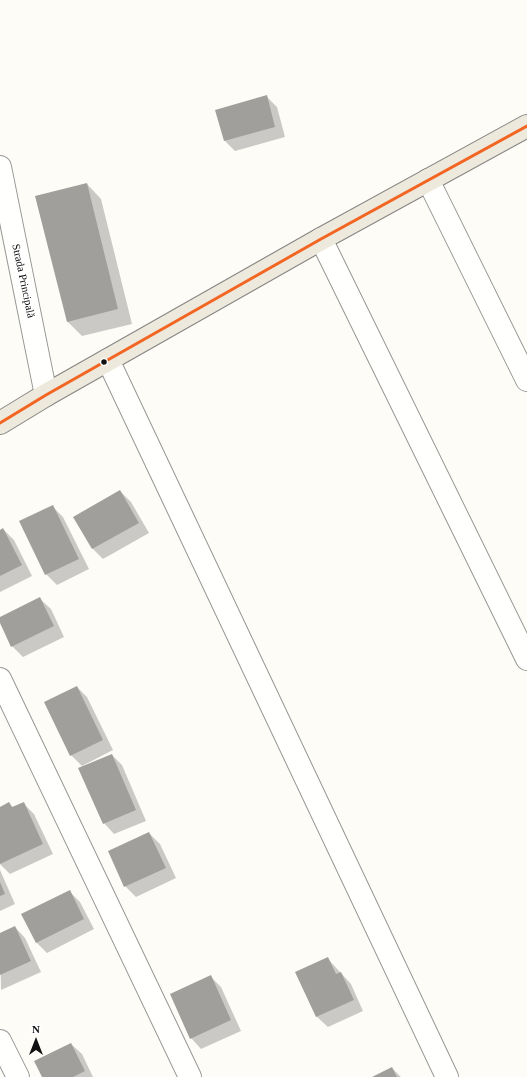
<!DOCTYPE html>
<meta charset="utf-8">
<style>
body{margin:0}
#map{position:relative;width:527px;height:1077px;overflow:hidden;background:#fdfcf7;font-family:Georgia,serif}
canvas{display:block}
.north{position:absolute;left:16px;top:1021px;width:40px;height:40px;-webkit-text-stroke:3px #fff;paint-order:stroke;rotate:0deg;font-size:11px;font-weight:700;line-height:16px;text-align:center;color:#111}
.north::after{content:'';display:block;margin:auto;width:14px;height:18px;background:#111;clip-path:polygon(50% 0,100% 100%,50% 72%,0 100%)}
</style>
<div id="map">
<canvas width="527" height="1077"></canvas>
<div class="north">N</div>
</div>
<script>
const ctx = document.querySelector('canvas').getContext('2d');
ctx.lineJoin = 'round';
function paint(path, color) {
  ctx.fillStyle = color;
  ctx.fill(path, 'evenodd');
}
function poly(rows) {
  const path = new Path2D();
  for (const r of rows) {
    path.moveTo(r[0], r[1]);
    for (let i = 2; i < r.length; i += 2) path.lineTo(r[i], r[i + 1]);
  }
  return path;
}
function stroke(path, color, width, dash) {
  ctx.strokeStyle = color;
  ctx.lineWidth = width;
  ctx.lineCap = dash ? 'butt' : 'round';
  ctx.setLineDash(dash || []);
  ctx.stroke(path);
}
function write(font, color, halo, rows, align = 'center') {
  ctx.font = font + ' Georgia,serif';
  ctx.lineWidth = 4;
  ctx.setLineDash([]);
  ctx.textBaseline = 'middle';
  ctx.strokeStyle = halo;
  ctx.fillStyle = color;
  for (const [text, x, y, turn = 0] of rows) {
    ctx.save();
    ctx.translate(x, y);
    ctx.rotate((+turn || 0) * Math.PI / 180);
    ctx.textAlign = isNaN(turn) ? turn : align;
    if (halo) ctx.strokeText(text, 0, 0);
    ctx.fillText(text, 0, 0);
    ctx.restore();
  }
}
paint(poly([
 [267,97,277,107,285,137,235,151,225,141],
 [87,184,101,199,132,324,82,336,67,321],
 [120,491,131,502,149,533,103,559,93,549,75,517],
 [52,506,63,517,89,569,57,585,46,574],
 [3,529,14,540,32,576,0,592,0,531],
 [40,599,51,609,64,637,23,657,12,646,0,621,0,618],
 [77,687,87,697,113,750,82,766,71,755],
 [112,755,122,765,146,821,114,834,104,823],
 [9,803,13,808,23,803,34,814,53,854,10,874,0,864,0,808],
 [149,833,160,844,176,878,136,897,125,886,109,852],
 [0,870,15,904,0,911],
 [69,891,80,902,94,929,47,953,36,942],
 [15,927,25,938,41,972,1,990,0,934],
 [328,959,351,984,363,1011,328,1027,317,1017,297,973],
 [211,977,221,987,241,1031,201,1049,191,1038],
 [71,1044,82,1054,93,1077,43,1077],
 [392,1068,401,1077,374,1077]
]), '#0003');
paint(poly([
 [267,95,275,127,224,141,215,110],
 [87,183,118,309,67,322,35,196],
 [120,490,139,523,92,549,73,517],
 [53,505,79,559,45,575,19,521],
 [3,528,22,565,0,576,0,530],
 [40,597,54,626,11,647,0,623,0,617],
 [77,686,103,740,70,756,44,702],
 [112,754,136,810,103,824,78,768],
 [9,802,12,807,24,802,43,844,0,864,0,807],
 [149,832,166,868,124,887,108,851],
 [0,882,5,894,0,896],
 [70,890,84,919,36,943,21,914],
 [15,926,31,961,0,975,0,933],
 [328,957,336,974,341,972,354,1000,316,1017,295,972],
 [211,975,231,1020,190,1039,170,994],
 [71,1043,85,1071,73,1077,42,1077,34,1061],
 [392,1067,397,1077,372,1077]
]), '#a19f9c');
const minor = poly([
 [0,167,46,395],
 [428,180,527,380],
 [321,239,527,659],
 [108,360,447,1077],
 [0,679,190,1077],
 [0,1041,18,1077]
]);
const major = poly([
 [0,423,46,395,321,239,527,126]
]);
stroke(minor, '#979795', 24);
stroke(major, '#858482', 24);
stroke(minor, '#fffffe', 22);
stroke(major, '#ede9dc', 22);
stroke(poly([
 [0,423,46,395,321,239,527,126]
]), '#f26522', 3);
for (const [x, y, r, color] of [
 [104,362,3.5,"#111"]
]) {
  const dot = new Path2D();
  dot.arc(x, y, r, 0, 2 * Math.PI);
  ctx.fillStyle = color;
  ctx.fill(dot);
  stroke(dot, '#fff', 1.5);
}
write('11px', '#111', '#fff', [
 ["Strada Principală",23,281,78]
]);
</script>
